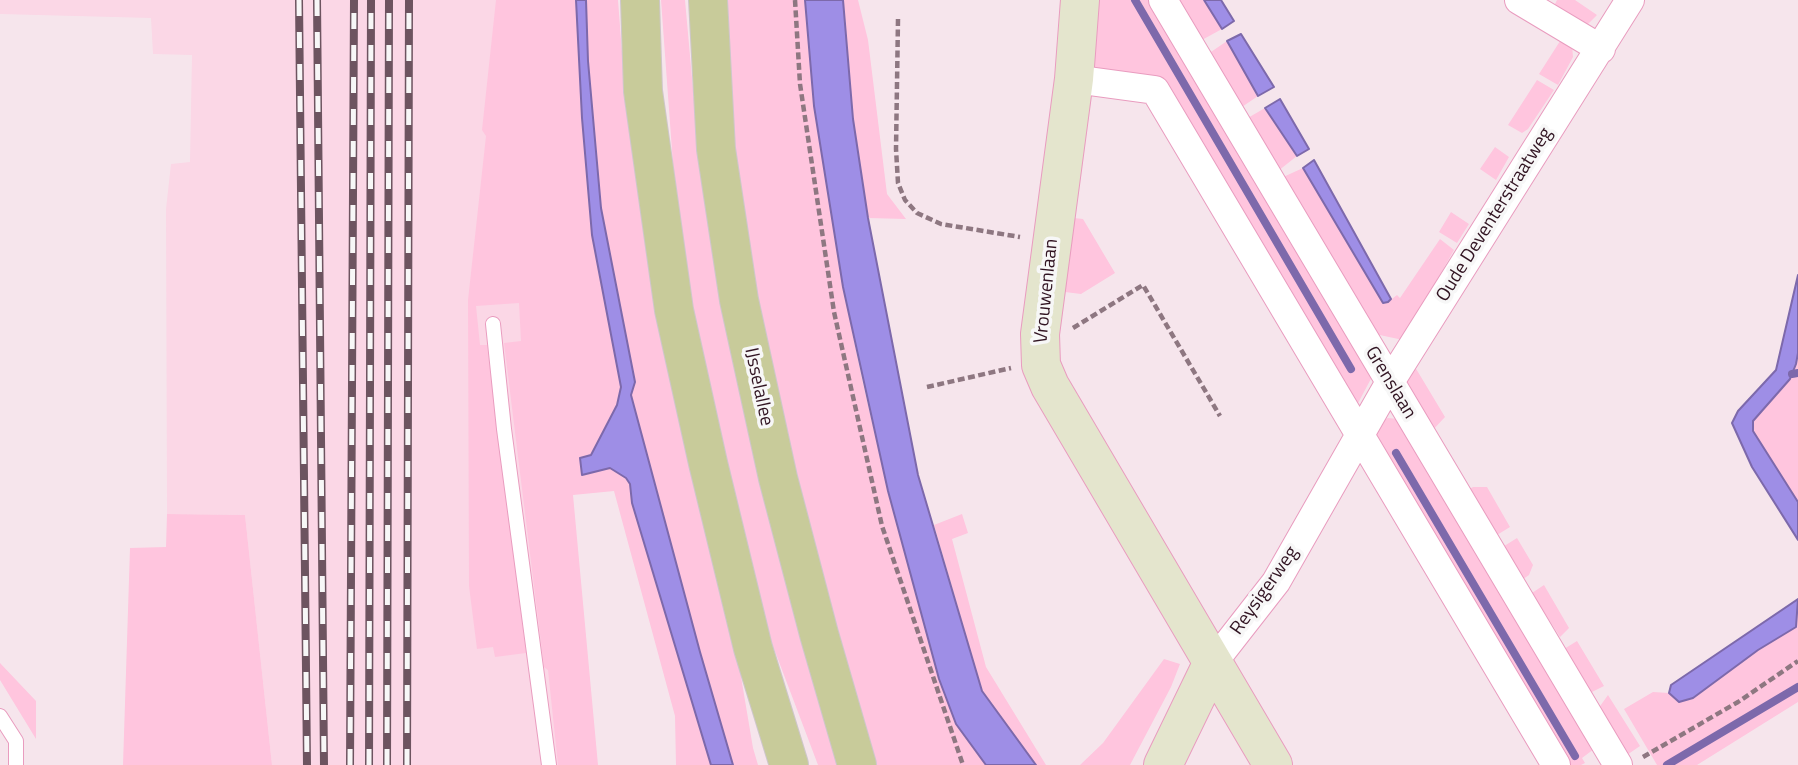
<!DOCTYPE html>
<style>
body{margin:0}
canvas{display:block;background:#f6e5ec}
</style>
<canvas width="1798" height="765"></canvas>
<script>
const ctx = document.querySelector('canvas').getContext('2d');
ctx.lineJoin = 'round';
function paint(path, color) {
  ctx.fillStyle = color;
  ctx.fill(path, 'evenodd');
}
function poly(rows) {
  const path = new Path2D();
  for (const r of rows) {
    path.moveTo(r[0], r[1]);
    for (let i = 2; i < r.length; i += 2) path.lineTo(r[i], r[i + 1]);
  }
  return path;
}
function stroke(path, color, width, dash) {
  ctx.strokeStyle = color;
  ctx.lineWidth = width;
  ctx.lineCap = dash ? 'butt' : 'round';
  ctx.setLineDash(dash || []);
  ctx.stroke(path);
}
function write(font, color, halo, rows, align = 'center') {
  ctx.font = font + ' "Titillium Web",sans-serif';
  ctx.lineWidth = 7;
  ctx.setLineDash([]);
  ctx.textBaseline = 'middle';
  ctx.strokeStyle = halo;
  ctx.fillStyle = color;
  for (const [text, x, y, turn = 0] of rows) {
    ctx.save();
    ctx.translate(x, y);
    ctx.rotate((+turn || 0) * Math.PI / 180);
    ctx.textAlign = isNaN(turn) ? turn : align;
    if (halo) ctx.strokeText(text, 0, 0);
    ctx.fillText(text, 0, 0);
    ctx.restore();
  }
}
paint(poly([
 [0,0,520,0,590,765,272,765,245,515,167,514,166,209,171,164,190,162,192,55,153,54,151,18,0,14]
]), '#fbd7e6');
paint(poly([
 [496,0,576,0,582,118,592,235,621,387,617,405,591,455,580,458,582,474,610,468,626,478,630,484,632,503,711,765,676,765,675,716,614,491,573,495,598,765,558,765,548,670,544,667,504,343,521,341,519,303,476,306,480,345,487,345,526,653,495,657,493,647,477,649,469,586,468,300,486,136,482,130],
 [586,0,618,0,623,66,633,145,735,641,753,748,758,765,733,765,700,652,631,395,634,382,601,208,588,61],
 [661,0,685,0,698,145,841,765,818,765,773,646,753,579,715,427,689,284,673,164],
 [715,0,805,0,814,106,843,287,862,379,888,491,939,679,956,724,986,765,877,765,832,618,752,289],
 [843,0,858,0,868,40,887,194,906,219,868,218,853,119],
 [1096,0,1152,0,1373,375,1357,405,1158,79,1085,67],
 [1176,0,1204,0,1222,29,1200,41],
 [1557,0,1575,0,1597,15,1588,24,1575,24,1552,10],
 [1562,38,1572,45,1573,57,1558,85,1539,74],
 [1227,41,1258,96,1239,109,1208,54],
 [1537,80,1554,90,1528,129,1522,133,1508,125],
 [1265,108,1297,156,1278,171,1246,119],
 [1495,147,1509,157,1496,180,1480,169],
 [1303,168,1384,303,1388,302,1397,295,1400,298,1440,239,1454,250,1403,340,1375,334,1281,178],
 [1451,212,1469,224,1457,243,1439,232],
 [1074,218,1083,219,1115,273,1081,294,1065,292],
 [1798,275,1798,540,1752,467,1732,423,1738,411,1776,370],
 [1415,367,1445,417,1431,432,1405,386],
 [1388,418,1398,419,1594,749,1582,758,1585,763,1581,765,1563,765,1372,435,1380,422],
 [1473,487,1487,487,1510,527,1497,535,1466,491],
 [167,514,245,515,272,765,123,765,130,548,166,547],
 [962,514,968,533,952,539,986,667,1046,765,1036,765,982,691,934,525],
 [1517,538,1533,565,1529,575,1519,582,1501,548],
 [1544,585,1569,628,1560,637,1532,593],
 [1798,599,1798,702,1697,765,1657,765,1624,709,1653,692,1669,693,1671,685],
 [1577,641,1604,686,1586,695,1564,649],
 [1164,659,1180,664,1171,687,1130,765,1080,765,1103,743],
 [0,663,36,701,36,739,0,680],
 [1608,695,1640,746,1624,757,1598,709]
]), '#ffc5de');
const water = poly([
 [576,0,586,0,588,61,601,208,635,382,631,395,700,652,733,765,711,765,632,503,630,484,626,478,610,468,582,475,580,458,591,455,617,405,621,387,592,235,582,118,576,0],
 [805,0,843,0,853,119,868,218,918,475,982,691,1036,765,986,765,956,724,939,679,888,491,843,287,814,106,805,0],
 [1204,0,1221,0,1234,21,1222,29,1204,0],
 [1241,34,1274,87,1258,96,1227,41,1241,34],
 [1280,99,1309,149,1297,156,1265,108,1280,99],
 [1314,160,1391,299,1388,302,1383,303,1303,168,1314,160],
 [1798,275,1798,353,1796,364,1790,379,1753,421,1753,431,1798,502,1798,540,1752,467,1732,423,1738,411,1776,370,1798,275],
 [1798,599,1796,627,1758,650,1693,698,1679,702,1669,693,1671,685,1798,599]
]);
paint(water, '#9e8ee6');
stroke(water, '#7d69ab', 2);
stroke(poly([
 [1135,0,1351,369],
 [1792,374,1798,373],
 [1396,453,1575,756],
 [1667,765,1798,687]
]), '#7d69ab', 8);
const lane = poly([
 [493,324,504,429,549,765],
 [0,716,16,741,16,765]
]);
const street = poly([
 [1163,0,1618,765],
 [1519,0,1601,49],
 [1074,79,1155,90,1556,765],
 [1212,664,1276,582,1390,382,1630,0]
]);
const secondary = poly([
 [1080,0,1074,79,1040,334,1041,365,1050,386,1273,765],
 [1163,765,1212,664]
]);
const primary = poly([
 [640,0,643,91,674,310,708,463,753,648,789,765],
 [708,0,716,149,739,300,778,478,819,634,857,765]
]);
stroke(lane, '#e99cbf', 16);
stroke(street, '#e99cbf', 30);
stroke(secondary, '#e99cbf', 40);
stroke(primary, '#cec7ca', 40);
stroke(poly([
 [795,0,800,84,834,312,882,526,963,765],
 [898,19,896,149,898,183,905,200,917,213,941,224,1020,237],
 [1073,328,1143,285,1220,416],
 [927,387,1011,368],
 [1643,757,1738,702,1798,661]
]), '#8e7781', 4.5, [7, 3.5]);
stroke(lane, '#fff', 14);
stroke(street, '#fff', 28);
stroke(secondary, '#e4e5cd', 38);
stroke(primary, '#c8cb9a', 38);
const rail = poly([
 [299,0,307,765],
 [317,0,324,765],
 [350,765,354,0],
 [369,765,371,0],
 [387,765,389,0],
 [407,765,409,0]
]);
stroke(rail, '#6d5460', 8);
stroke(rail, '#f7f7f7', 5, [16]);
write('19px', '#311422', '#f7f7f7', [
 ["Oude Deventerstraatweg",1495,215,-58],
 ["Vrouwenlaan",1047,291,-84],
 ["Grenslaan",1390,383,59],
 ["IJsselallee",758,387,78],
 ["Reysigerweg",1265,591,-55]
]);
</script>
